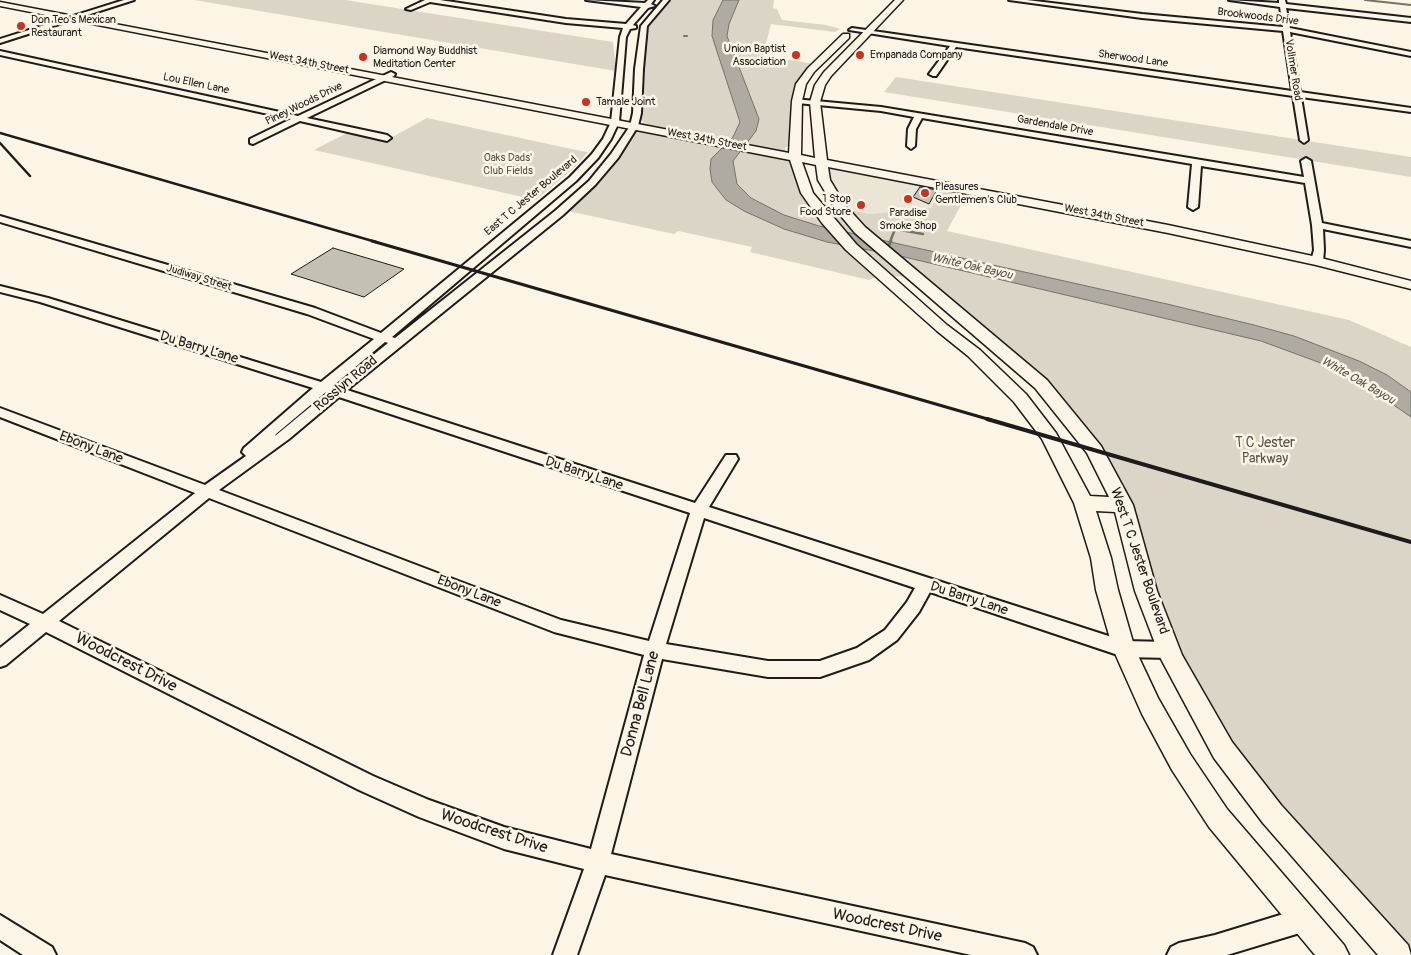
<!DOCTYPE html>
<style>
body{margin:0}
canvas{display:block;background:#fcf5e5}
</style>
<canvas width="1411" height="955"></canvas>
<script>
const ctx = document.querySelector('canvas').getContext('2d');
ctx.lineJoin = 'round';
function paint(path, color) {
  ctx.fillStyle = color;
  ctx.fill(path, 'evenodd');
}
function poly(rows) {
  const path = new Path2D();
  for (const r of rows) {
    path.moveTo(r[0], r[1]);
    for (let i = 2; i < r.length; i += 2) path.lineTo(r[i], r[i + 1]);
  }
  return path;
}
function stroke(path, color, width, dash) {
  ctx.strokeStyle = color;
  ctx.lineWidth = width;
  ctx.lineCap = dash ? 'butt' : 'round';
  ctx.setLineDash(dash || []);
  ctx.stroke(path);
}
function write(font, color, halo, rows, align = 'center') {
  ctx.font = font + ' Pangolin,sans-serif';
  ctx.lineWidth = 5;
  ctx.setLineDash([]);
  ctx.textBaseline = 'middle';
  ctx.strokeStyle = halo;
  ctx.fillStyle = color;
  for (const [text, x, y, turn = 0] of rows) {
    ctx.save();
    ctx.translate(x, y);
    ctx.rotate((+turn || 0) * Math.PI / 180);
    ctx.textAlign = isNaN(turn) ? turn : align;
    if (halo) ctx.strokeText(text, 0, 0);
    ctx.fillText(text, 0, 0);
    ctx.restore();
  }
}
paint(poly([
 [831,167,941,187,931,208,869,214,845,208,831,185,827,168]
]), '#ebe5d6');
paint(poly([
 [194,0,345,0,613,42,616,71],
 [669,0,774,0,773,8,777,9,782,20,826,25,840,29,835,32,771,24,763,55,813,64,805,73,790,146,785,147,787,157,791,160,807,200,869,214,931,208,941,189,967,194,947,231,1349,320,1411,347,1411,955,1241,759,1179,652,1153,584,1144,543,1130,506,1082,422,1057,393,1030,367,925,277,878,276,869,280,750,252,752,247,678,231,674,234,568,211,612,167,633,134,639,131,643,121,640,119,645,30,650,21],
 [896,77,1411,157,1411,177,884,92],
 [427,118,581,151,588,152,577,165,536,200,314,150,347,133,385,141]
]), '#dbd5c8');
const water = poly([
 [723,0,739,0,729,24,727,36,759,119,756,131,733,161,737,184,751,198,784,215,819,226,1167,304,1254,325,1294,336,1359,361,1387,375,1411,392,1411,417,1372,390,1318,362,1261,341,900,256,827,242,784,229,744,211,726,200,712,182,710,169,711,159,733,137,740,122,712,36,713,20,723,0]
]);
paint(water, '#b0aba1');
stroke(water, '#75726c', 1);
stroke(poly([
 [1365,0,1411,5],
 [684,36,687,36]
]), '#75726c', 2);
stroke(poly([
 [890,242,895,229,923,234]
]), '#75726c', 2.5);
stroke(poly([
 [889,245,891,241]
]), '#75726c', 3);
const building = poly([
 [920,187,937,190,929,204,913,197,920,187],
 [333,248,404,269,364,297,291,274,333,248]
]);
paint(building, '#c4c0b3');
stroke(building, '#1c1c1c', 1);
const minor = poly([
 [124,0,134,0,0,43,0,39,124,0],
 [425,0,440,0,566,19,626,24,641,7,586,0,645,3,648,0,654,0,651,4,655,6,648,8,633,25,636,26,636,28,630,29,626,37,619,122,611,139,598,158,576,181,392,337,395,338,555,211,589,181,611,154,630,126,633,113,635,69,641,26,663,0,669,0,647,26,643,69,641,113,638,126,618,158,595,185,563,215,347,390,695,503,726,455,736,455,738,459,709,507,1124,641,1169,642,1175,645,1178,650,1175,655,1169,658,1124,657,930,592,919,612,897,640,869,660,820,677,768,677,662,659,611,854,1025,943,1033,947,1037,955,971,955,605,875,577,955,553,955,584,869,504,849,419,817,359,790,46,632,6,665,0,667,0,648,30,624,0,610,0,595,43,614,195,493,0,417,0,408,205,485,246,456,242,452,244,448,313,388,40,302,0,292,0,286,48,298,321,382,374,339,307,314,0,222,0,216,315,308,381,333,570,177,592,154,603,139,611,122,620,37,623,28,566,23,430,2,411,10,406,9,425,0],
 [385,342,388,343,335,386,333,386,385,342],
 [326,392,327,393,275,436,276,434,326,392],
 [339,397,690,513,649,641,561,620,219,490,289,439,339,397],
 [209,498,554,632,644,655,591,849,504,827,429,800,373,776,59,621,209,498],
 [704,518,915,588,907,602,885,630,857,648,820,661,768,661,666,644,704,518],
 [1009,0,1027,0,1142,14,1283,27,1280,7,1229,0,1279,3,1279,0,1285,0,1286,4,1411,18,1411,22,1286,8,1290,28,1411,52,1411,56,1290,32,1300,92,1411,108,1411,112,1301,97,1308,140,1304,143,1300,140,1293,96,956,47,936,76,933,76,929,74,950,46,849,30,852,28,1292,91,1283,31,1142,18,1009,0],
 [0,51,298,116,391,72,395,74,394,76,307,118,387,135,391,138,387,141,300,121,253,144,250,143,250,139,291,119,0,55,0,51],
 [794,99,881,107,1304,177,1301,161,1306,158,1311,161,1322,223,1411,241,1411,247,1323,229,1324,250,1323,261,1317,264,1311,261,1314,250,1312,225,1305,183,1201,166,1198,207,1193,210,1188,207,1192,164,922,118,916,129,915,146,911,149,907,146,908,129,914,117,881,111,797,103,794,103,794,99],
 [1303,908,1311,912,1315,920,1311,928,1303,932,1227,955,1167,955,1171,947,1179,943,1215,935,1303,908],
 [0,915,52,947,56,955,23,955,0,940,0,915]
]);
const major = poly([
 [895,0,903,0,831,76,825,85,820,102,827,160,1168,225,1317,257,1411,281,1411,289,1316,265,1168,233,828,167,830,180,845,205,865,227,1047,380,1101,446,1133,505,1157,591,1182,655,1232,742,1281,805,1408,945,1411,955,1378,955,1263,823,1214,758,1161,659,1135,591,1115,512,1096,511,1111,558,1118,590,1135,649,1158,698,1190,754,1227,809,1344,945,1349,955,1315,955,1209,827,1172,770,1142,714,1113,649,1096,590,1091,558,1074,503,1042,439,1014,402,968,356,937,331,846,250,822,223,801,193,790,160,0,6,0,2,789,153,792,101,796,84,808,68,843,34,849,34,849,38,814,72,806,84,802,101,801,155,815,158,810,102,815,85,824,72,895,0],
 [802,162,816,165,818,180,836,210,855,233,1035,388,1087,453,1109,497,1090,496,1056,433,1026,394,980,350,947,325,856,244,813,193,802,162]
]);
stroke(minor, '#1c1c1c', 4);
stroke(major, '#1c1c1c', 3);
paint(minor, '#fcf5e5');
paint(major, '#fcf5e5');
stroke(poly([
 [0,133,376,242],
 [0,143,30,176]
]), '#1c1c1c', 2.5);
stroke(poly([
 [372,241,991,420]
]), '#1c1c1c', 3);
stroke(poly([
 [987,419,1411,542]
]), '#1c1c1c', 4);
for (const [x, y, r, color] of [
 [21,26,5,"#c8321e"],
 [796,55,5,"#c8321e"],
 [860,55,5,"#c8321e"],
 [363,57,5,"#c8321e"],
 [586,102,5,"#c8321e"],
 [925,193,5,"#c8321e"],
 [908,199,5,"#c8321e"],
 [861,205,5,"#c8321e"]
]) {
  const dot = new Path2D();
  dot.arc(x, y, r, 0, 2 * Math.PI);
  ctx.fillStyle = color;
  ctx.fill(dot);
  stroke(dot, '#fcf5e5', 2);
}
write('11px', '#1c1c1c', '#fcf5e5', [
 ["Brookwoods Drive",1258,17,7],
 ["Sherwood Lane",1133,59,8],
 ["West 34th Street",309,63,11],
 ["Vollmer Road",1293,70,81],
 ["Lou Ellen Lane",196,84,12],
 ["Piney Woods Drive",304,104,-26],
 ["Gardendale Drive",1055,126,10],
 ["West 34th Street",707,140,11],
 ["East T C Jester Boulevard",531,196,-40],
 ["West 34th Street",1104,216,11],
 ["Judiway Street",199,278,17]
]);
write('11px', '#1c1c1c', '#fcf5e5', [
 ["Don Teo's Mexican",31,20],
 ["Restaurant",31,33],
 ["Union Baptist",786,49,"right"],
 ["Association",786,62,"right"],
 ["Diamond Way Buddhist",373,51],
 ["Meditation Center",373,64],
 ["Empanada Company",870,55],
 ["Tamale Joint",596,102],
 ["Pleasures",935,187],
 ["Gentlemen's Club",935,200],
 ["1 Stop",851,199,"right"],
 ["Food Store",851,212,"right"],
 ["Paradise",908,213,"center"],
 ["Smoke Shop",908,226,"center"]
], 'left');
write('11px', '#555450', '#fcf5e5', [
 ["Oaks Dads'",508,158],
 ["Club Fields",508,171]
]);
write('italic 12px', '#575551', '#fcf5e5', [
 ["White Oak Bayou",972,267,13],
 ["White Oak Bayou",1358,381,30]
]);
write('14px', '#1c1c1c', '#fcf5e5', [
 ["Du Barry Lane",199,348,17],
 ["Rosslyn Road",346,384,-40],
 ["Ebony Lane",91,448,21],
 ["Du Barry Lane",584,474,18],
 ["West T C Jester Boulevard",1139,561,71],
 ["Ebony Lane",469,592,21],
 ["Du Barry Lane",969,599,18]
]);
write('14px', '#555450', '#fcf5e5', [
 ["T C Jester",1265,443],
 ["Parkway",1265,459]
]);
write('16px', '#1c1c1c', '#fcf5e5', [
 ["Woodcrest Drive",126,663,27],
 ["Donna Bell Lane",641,704,-75],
 ["Woodcrest Drive",494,832,18],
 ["Woodcrest Drive",887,926,12]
]);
</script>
